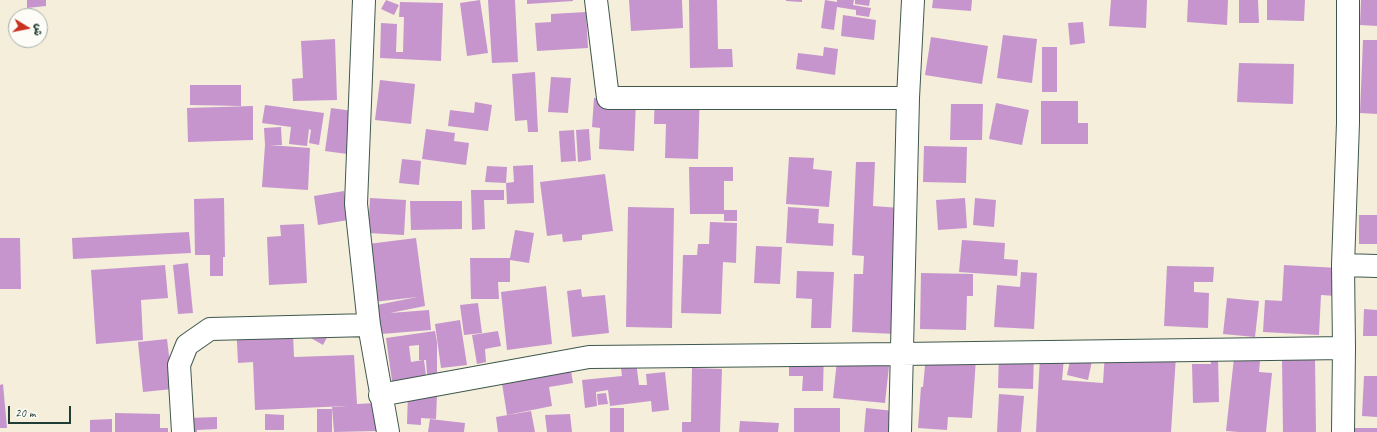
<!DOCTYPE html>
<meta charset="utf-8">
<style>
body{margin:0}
#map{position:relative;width:1377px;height:432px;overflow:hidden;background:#f4eedb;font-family:Caveat,"Playpen Sans Arabic",sans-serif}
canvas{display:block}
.north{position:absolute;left:8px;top:8px;width:40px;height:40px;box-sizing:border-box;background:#fdfcf7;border:1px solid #a4b0a9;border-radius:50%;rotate:100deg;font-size:11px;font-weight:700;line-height:16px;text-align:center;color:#1f3d34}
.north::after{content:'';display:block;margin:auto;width:14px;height:18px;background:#c8321e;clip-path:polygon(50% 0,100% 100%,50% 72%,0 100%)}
.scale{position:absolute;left:8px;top:406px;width:63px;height:18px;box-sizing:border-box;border:2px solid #1f3d34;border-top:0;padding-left:5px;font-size:12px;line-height:14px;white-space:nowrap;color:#1f3d34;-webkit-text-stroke:3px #fdfcf7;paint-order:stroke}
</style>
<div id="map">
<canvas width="1377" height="432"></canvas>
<div class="north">ش</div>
<div class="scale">20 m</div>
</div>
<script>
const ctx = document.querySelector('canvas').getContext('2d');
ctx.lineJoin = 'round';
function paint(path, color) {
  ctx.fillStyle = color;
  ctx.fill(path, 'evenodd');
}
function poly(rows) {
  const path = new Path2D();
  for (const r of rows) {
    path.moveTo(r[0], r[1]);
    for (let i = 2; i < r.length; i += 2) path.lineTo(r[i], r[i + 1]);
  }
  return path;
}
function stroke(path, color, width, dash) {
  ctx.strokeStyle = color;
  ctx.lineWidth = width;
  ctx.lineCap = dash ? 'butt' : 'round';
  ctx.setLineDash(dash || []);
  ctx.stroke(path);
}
paint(poly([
 [27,0,46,0,46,6,27,8],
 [386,0,399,5,394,15,381,9],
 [480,0,488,53,467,56,460,3],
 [488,0,515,0,518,62,492,63],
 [527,0,573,0,573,1,527,4],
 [629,0,682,0,683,28,631,31],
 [689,0,717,0,718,49,732,49,733,67,690,68],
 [786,0,802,0,802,2,786,1],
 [825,0,837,2,837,0,854,0,853,5,871,8,869,17,856,15,856,10,837,7,834,30,821,28],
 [855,0,870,0,869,6,855,4],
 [933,0,972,0,971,11,932,8],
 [1111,0,1147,0,1146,28,1109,26],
 [1188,0,1228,0,1227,25,1187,22],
 [1239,0,1258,0,1259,23,1239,23],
 [1267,0,1305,0,1304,21,1267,20],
 [1361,0,1377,0,1377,26,1360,25],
 [400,2,443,3,441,61,380,58,381,23,397,24,396,52,403,52,404,17,399,17],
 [586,12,588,48,537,51,535,23,551,22,551,14],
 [843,15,876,20,874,40,841,36],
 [1083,22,1085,43,1070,45,1068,23],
 [1003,35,1037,39,1032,83,997,78],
 [931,37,988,46,982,84,925,75],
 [335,39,337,100,293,101,292,79,303,78,301,41],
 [1363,40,1377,40,1377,114,1360,113],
 [824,47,838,49,835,75,796,69,798,53,823,56],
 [1042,47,1057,47,1057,92,1042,92],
 [1239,63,1294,64,1293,104,1237,102],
 [535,72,538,132,528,132,527,120,515,121,512,74],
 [551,77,571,78,568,113,548,112],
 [380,80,415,84,411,124,375,120],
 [190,85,241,85,241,106,190,105],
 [655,86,700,87,698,159,665,158,666,124,654,124],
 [594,98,636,100,634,151,599,149,600,128,592,127],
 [1041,101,1078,101,1078,123,1088,123,1088,144,1041,144],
 [475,102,492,105,488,131,448,126,450,110,474,113],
 [996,103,1029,110,1022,145,989,139],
 [951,104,983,104,982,140,950,140],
 [265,105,324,113,319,145,309,143,311,130,309,129,307,146,289,144,291,127,262,123],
 [253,106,253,140,188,142,187,108],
 [331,108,353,111,347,154,325,151],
 [281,127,282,145,269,145,310,148,308,190,262,187,265,145,264,128],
 [426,129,455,133,454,141,469,143,466,165,422,159],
 [589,129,591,160,578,162,576,130],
 [574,130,576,161,561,162,559,131],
 [924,146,967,147,966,183,923,182],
 [789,157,814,158,813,169,832,171,829,207,786,204],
 [402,159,421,161,419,185,399,183],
 [856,162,875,162,873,206,900,208,896,334,852,332,854,274,863,274,864,256,852,255],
 [533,165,534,203,507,204,506,183,514,182,513,166],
 [487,166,507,167,506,183,485,182],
 [689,167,733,167,733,181,724,181,724,210,737,210,737,221,724,221,724,214,690,214],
 [605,174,613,231,582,235,582,240,563,242,562,234,547,236,540,182],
 [471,190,504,190,504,200,484,200,485,229,472,230],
 [344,191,348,220,318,225,314,196],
 [224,198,225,257,223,257,223,276,210,276,210,255,195,255,194,199],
 [370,198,406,200,404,235,368,233],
 [965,198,967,228,938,230,936,200],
 [975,198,996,200,994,227,973,225],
 [410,201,462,201,462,229,411,230],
 [628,207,674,208,672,328,626,327],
 [788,207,819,209,818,223,834,224,833,246,786,243],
 [1359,215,1377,215,1377,244,1359,244],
 [710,222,737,223,736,263,723,262,721,314,681,313,683,255,697,255,698,244,709,244],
 [304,224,307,283,269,285,267,237,281,236,280,225],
 [515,230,534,233,529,263,510,260,510,282,498,282,499,299,471,299,470,258,510,258],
 [189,232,191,253,73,259,72,238],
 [0,238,20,238,21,289,0,289],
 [416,238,425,306,390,313,429,310,431,330,381,334,377,305,417,297,374,302,368,244],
 [962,240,1005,243,1004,259,1018,260,1017,276,959,272],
 [756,246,782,247,780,284,754,283],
 [188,263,193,313,178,314,173,265],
 [165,265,168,298,141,300,143,340,96,344,91,270],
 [1284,265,1338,268,1336,296,1321,295,1319,335,1263,332,1265,300,1282,301],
 [1167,266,1214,267,1213,282,1194,282,1194,292,1209,293,1208,328,1164,326],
 [797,271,834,272,831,328,811,328,812,299,796,298],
 [1021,272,1037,273,1034,329,994,327,997,285,1020,287],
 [921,273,973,274,973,296,967,296,966,330,920,329],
 [546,286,552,344,507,350,501,292],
 [581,289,582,297,605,295,609,333,572,337,567,291],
 [1227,298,1259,301,1255,337,1223,334],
 [478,303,482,333,464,335,460,305],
 [1364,309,1377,310,1377,336,1363,336],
 [460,320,467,365,441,368,435,324],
 [236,323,293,333,294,357,354,355,357,404,375,403,377,431,334,432,332,407,347,406,255,410,253,362,238,363],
 [331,330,323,345,309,337],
 [435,331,437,342,437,375,427,374,426,360,424,360,426,376,392,381,386,338],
 [419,345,419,360,423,360,411,362,409,346],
 [498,331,501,346,485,349,486,362,477,364,472,335],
 [167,339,173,389,143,392,138,342],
 [789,349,824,349,823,391,802,391,803,376,789,376],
 [838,351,890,357,885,403,833,398],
 [1105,352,1176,356,1171,432,1036,432,1040,357,1064,358,1062,380,1103,383],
 [999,353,1034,353,1033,389,998,388],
 [635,354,639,385,647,385,646,374,665,372,669,410,652,412,651,401,610,406,608,390,596,392,597,406,585,408,582,380,622,376,621,368,613,369,611,357],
 [926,355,976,358,972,418,948,417,947,430,918,428,921,387,923,387],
 [1218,355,1219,402,1193,403,1192,364,1211,364,1210,356],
 [1071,356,1092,361,1088,380,1067,375],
 [1234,358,1260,361,1259,372,1272,373,1266,432,1239,432,1226,431],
 [1315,358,1316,432,1283,432,1282,359],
 [569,359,573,383,549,387,552,406,507,415,500,371],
 [692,368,722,369,720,432,682,432,682,422,691,422],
 [1364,376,1377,376,1377,417,1362,416],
 [3,384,7,428,0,428,0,385],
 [408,393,437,395,436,419,421,418,421,425,407,424],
 [606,393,608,404,598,405,597,394],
 [999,394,1024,396,1021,432,997,432],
 [610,408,624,408,624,432,610,432],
 [794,408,840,408,840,432,794,432],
 [866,408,894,411,892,432,864,432],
 [317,409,332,409,332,432,317,432],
 [531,411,535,432,498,432,496,417],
 [115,413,160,414,160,428,168,428,168,432,115,432],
 [265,414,284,415,284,430,265,430],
 [570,414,572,432,547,432,545,415],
 [217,417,217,429,197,430,197,432,186,432,186,418],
 [112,419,112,432,90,432,90,420],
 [430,419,465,423,464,432,428,432],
 [740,421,779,423,778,432,739,432],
 [1355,428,1377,428,1377,432,1355,432]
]), '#c695ce');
const minor = poly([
 [364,0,356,204,369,325,388,432],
 [596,0,608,98,908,98],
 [1343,265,1377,266],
 [380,395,589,357,901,354,1344,348],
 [183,432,179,365,187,345,210,329,369,325],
 [900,432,908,98,913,0],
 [1343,432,1344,348,1343,265,1348,123,1348,0]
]);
stroke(minor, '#3f584d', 24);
stroke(minor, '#fff', 22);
</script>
